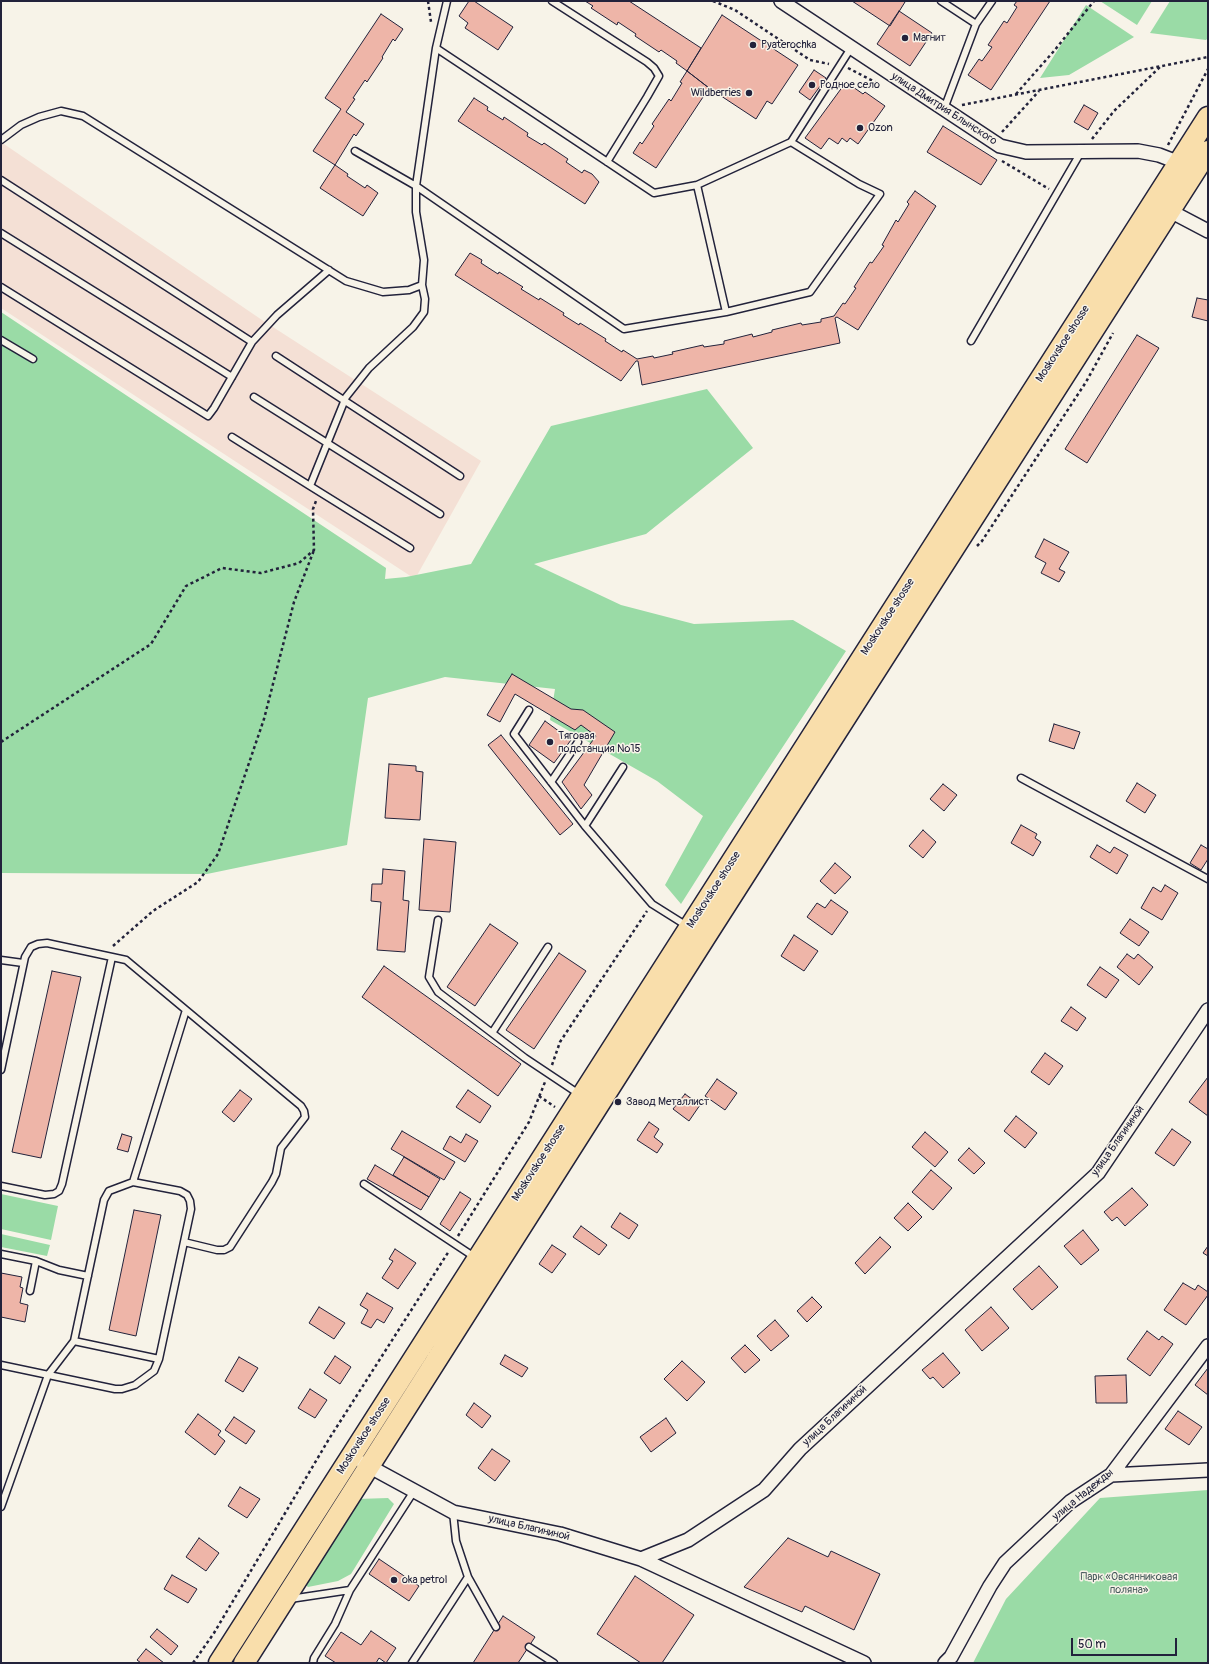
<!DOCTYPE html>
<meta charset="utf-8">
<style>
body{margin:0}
#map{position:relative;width:1209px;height:1664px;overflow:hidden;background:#f7f3e8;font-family:Pangolin,sans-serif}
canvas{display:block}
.frame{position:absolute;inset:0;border:2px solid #22223b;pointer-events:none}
.scale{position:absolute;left:1071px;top:1638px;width:106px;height:18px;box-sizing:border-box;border:2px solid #22223b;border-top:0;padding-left:5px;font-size:12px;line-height:14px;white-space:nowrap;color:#22223b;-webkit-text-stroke:3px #f7f3e8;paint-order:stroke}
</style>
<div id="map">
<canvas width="1209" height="1664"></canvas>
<div class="frame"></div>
<div class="scale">50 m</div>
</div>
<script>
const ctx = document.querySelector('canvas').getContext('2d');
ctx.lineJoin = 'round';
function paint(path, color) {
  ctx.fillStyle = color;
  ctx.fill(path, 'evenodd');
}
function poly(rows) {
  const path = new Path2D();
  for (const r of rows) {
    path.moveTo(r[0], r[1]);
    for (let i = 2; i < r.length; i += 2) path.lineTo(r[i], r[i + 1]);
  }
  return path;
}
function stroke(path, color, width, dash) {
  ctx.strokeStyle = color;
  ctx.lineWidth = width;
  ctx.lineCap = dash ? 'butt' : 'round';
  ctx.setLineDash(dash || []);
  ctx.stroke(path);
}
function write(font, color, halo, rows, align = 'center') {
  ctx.font = font + ' Pangolin,sans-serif';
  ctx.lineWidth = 3;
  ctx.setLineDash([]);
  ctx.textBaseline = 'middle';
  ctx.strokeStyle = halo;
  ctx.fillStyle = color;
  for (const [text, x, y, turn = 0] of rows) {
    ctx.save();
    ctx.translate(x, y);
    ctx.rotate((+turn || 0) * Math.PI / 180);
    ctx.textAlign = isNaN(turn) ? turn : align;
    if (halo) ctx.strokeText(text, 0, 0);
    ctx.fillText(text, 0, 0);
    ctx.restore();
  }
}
paint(poly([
 [1,142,262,320,481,461,415,579,1,308]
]), '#f4e0d5');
paint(poly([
 [1100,1,1152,1,1137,25],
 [1170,1,1208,1,1208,38,1206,40,1150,33],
 [1086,5,1134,37,1069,75,1040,78],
 [1,312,386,568,385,579,406,577,471,564,551,426,707,389,753,448,646,534,534,564,621,605,694,624,793,620,846,651,726,833,681,904,665,885,703,816,657,781,550,720,555,689,445,677,368,698,347,845,207,874,1,873],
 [1,1194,58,1206,51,1240,1,1229],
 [1,1234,50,1245,47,1256,1,1247],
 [1208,1490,1208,1663,973,1663,1006,1599,1100,1498],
 [388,1498,394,1504,351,1574,338,1581,308,1587,303,1583,357,1499]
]), '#9adba6');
const building = poly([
 [469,1,474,1,513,27,498,50,465,28,468,23,459,16,469,1],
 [585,1,629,1,701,48,687,71,676,63,677,61,661,50,659,52,635,36,636,34,618,22,617,25,591,8,593,6,585,1],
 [852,1,903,1,905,2,890,26,852,1],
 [1017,1,1050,1,991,90,968,75,979,59,982,61,992,47,988,45,1004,21,1007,23,1017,7,1014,5,1017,1],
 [899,11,932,33,910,66,877,44,899,11],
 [381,14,403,29,395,41,393,39,382,57,383,58,367,82,365,80,353,98,355,99,346,112,364,124,356,136,354,134,335,165,313,151,341,109,325,98,381,14],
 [722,15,798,65,772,104,767,101,756,119,709,88,687,71,722,15],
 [814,70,826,78,810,100,799,92,814,70],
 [687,71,709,88,656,168,633,153,640,142,642,144,654,126,652,124,669,99,671,101,682,83,680,82,687,71],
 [846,82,863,94,865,92,885,106,858,144,850,138,847,142,842,138,838,144,829,138,821,149,805,138,846,82],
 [474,98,488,107,487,110,503,120,504,117,528,133,527,136,542,145,544,143,568,159,566,162,582,173,584,170,592,174,599,182,585,204,458,121,474,98],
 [1084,105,1098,113,1088,130,1074,122,1084,105],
 [943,126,997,160,981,185,927,152,943,126],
 [335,165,348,174,347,176,365,188,367,185,378,193,363,216,320,188,335,165],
 [915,191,936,206,858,330,837,317,835,318,840,343,642,385,638,361,636,361,621,381,455,275,470,253,482,260,481,263,498,274,499,272,523,287,521,289,539,300,540,298,564,313,563,315,579,325,580,323,606,339,605,341,622,352,623,350,637,359,653,356,654,358,673,354,672,352,703,345,704,347,724,344,724,341,752,334,753,337,772,332,772,330,801,323,802,325,821,322,821,319,834,316,843,303,845,304,856,288,854,287,870,262,872,263,884,246,882,245,896,220,898,222,909,204,907,202,915,191],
 [1197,298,1208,300,1208,321,1192,317,1197,298],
 [1137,335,1159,348,1087,463,1065,449,1137,335],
 [1044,539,1069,552,1059,569,1065,572,1059,582,1041,573,1046,563,1035,557,1044,539],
 [512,674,571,709,583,710,615,732,584,785,592,795,581,809,562,782,596,736,581,725,575,730,515,694,500,722,487,715,512,674],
 [545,721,571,740,554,763,529,745,545,721],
 [1054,724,1080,732,1074,749,1049,741,1054,724],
 [501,735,573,824,560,835,488,745,501,735],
 [389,764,416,766,416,771,423,772,420,820,385,818,389,764],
 [1137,783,1156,795,1145,813,1126,801,1137,783],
 [943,784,957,795,944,811,930,799,943,784],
 [1021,825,1037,834,1035,838,1041,842,1033,856,1011,843,1021,825],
 [923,830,936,842,923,858,909,846,923,830],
 [424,839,456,842,450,912,419,910,424,839],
 [1097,845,1110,853,1114,847,1128,855,1117,874,1090,857,1097,845],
 [1201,845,1208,849,1208,859,1201,870,1190,863,1201,845],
 [835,863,851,877,835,894,820,881,835,863],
 [383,869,405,871,403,900,409,901,405,952,377,950,381,902,371,901,372,884,382,884,383,869],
 [1165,885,1178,893,1162,920,1141,908,1153,887,1161,892,1165,885],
 [831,900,848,912,832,935,807,917,817,903,825,908,831,900],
 [1130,919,1149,932,1139,946,1120,933,1130,919],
 [490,924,518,943,475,1006,447,987,490,924],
 [794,935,818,951,804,971,781,956,794,935],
 [559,953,586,971,534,1049,506,1030,559,953],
 [1127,954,1134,959,1138,954,1153,967,1139,985,1117,967,1127,954],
 [384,966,521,1064,498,1096,362,997,384,966],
 [1100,967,1119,980,1106,998,1087,985,1100,967],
 [52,971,81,977,41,1158,12,1152,52,971],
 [1071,1007,1086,1018,1077,1031,1061,1021,1071,1007],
 [1045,1053,1063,1066,1049,1085,1031,1072,1045,1053],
 [1208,1077,1208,1116,1189,1102,1208,1077],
 [717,1079,737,1093,725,1110,705,1096,717,1079],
 [240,1090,252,1099,234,1122,222,1112,240,1090],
 [468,1090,491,1106,480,1123,456,1107,468,1090],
 [685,1094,700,1105,689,1121,673,1109,685,1094],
 [1016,1116,1037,1133,1025,1148,1004,1131,1016,1116],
 [649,1122,659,1129,654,1137,663,1144,657,1153,637,1140,649,1122],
 [1172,1129,1191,1142,1174,1166,1155,1153,1172,1129],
 [402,1131,455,1162,444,1180,391,1149,402,1131],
 [925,1132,948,1152,935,1167,912,1147,925,1132],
 [122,1134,132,1137,128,1152,117,1149,122,1134],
 [466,1134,478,1141,465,1162,443,1149,450,1136,461,1143,466,1134],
 [969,1148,985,1163,974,1174,958,1160,969,1148],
 [404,1157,440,1179,429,1197,393,1175,404,1157],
 [375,1165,429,1197,421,1210,367,1179,375,1165],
 [931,1170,952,1188,933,1210,912,1192,931,1170],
 [1132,1188,1148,1205,1125,1226,1117,1217,1112,1221,1104,1212,1132,1188],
 [460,1192,471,1199,450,1231,440,1224,460,1192],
 [908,1203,922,1217,908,1231,894,1218,908,1203],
 [134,1210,161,1215,136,1336,109,1330,134,1210],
 [620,1213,638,1225,629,1239,611,1227,620,1213],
 [581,1226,607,1245,599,1255,573,1237,581,1226],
 [1083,1230,1099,1250,1081,1265,1064,1246,1083,1230],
 [880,1237,891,1247,865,1274,855,1263,880,1237],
 [552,1245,566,1254,552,1273,539,1264,552,1245],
 [1208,1246,1208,1256,1203,1253,1208,1246],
 [395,1249,416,1263,398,1289,382,1278,393,1261,389,1259,395,1249],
 [1039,1266,1058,1287,1032,1310,1013,1289,1039,1266],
 [1,1273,22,1277,20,1287,23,1288,20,1303,28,1305,25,1322,1,1317,1,1273],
 [1183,1283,1195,1290,1198,1285,1208,1292,1208,1295,1186,1325,1164,1310,1183,1283],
 [367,1293,393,1308,384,1323,377,1319,371,1328,361,1323,368,1310,360,1305,367,1293],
 [812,1297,822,1307,807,1322,797,1311,812,1297],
 [319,1307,345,1323,334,1339,309,1323,319,1307],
 [991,1307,1009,1328,982,1351,965,1330,991,1307],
 [775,1320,789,1336,771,1351,757,1336,775,1320],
 [1147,1331,1159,1340,1162,1336,1173,1344,1150,1376,1127,1359,1147,1331],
 [745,1345,760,1360,745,1373,731,1358,745,1345],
 [943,1353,960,1373,943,1388,933,1377,930,1379,922,1370,943,1353],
 [505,1355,528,1368,522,1377,500,1364,505,1355],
 [335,1356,351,1367,340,1384,324,1373,335,1356],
 [239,1357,258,1368,243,1392,225,1381,239,1357],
 [682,1361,705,1382,687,1401,664,1379,682,1361],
 [1208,1368,1208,1395,1195,1385,1208,1368],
 [1126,1375,1127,1403,1096,1403,1095,1376,1126,1375],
 [310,1389,327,1400,315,1418,298,1408,310,1389],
 [474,1403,491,1416,482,1428,466,1415,474,1403],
 [1178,1411,1202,1427,1189,1445,1165,1429,1178,1411],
 [198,1414,221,1431,218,1435,225,1441,215,1455,185,1432,198,1414],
 [234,1417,255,1431,246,1444,225,1430,234,1417],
 [666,1418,676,1433,651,1452,640,1437,666,1418],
 [492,1449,510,1461,495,1481,478,1468,492,1449],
 [240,1487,260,1499,247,1518,228,1506,240,1487],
 [199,1538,219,1553,206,1571,186,1557,199,1538],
 [788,1538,828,1557,831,1551,880,1574,854,1630,805,1606,802,1612,744,1587,788,1538],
 [379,1559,419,1586,409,1601,369,1574,379,1559],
 [172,1575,197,1589,188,1603,164,1589,172,1575],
 [635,1576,694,1615,662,1663,641,1663,597,1634,635,1576],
 [503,1616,535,1637,518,1663,473,1663,503,1616],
 [157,1629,178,1646,171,1655,150,1637,157,1629],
 [371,1631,396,1648,386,1663,379,1658,376,1663,336,1663,325,1656,341,1632,361,1645,371,1631],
 [146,1649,164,1663,141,1663,137,1660,146,1649]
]);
paint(building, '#eeb5a8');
stroke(building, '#22223b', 1);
const lane = poly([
 [447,1,436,48,654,193,697,185,791,142],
 [552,1,647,62,654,68,659,76,647,97,607,162],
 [941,1,976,24,992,1],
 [944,109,976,24],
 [1,140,21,125,39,117,61,111,83,116,346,281,383,292,409,290,422,285,424,260,416,212,416,186],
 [355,151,416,186,436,48],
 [1,180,252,342],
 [697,185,726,312],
 [416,186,624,329,726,312,810,292,880,194,859,184,791,142,851,48],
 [1,233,232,377],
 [1,287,208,416,214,408,252,342,277,315,329,270],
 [1,340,33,359],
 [971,341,1081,152],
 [276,356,460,476],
 [254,397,440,514],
 [232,437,310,486,346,397,369,368,413,327,424,312,425,299,422,285],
 [310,486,410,548],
 [529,710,514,734,585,826,652,904,687,926],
 [1021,778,1208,879],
 [551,782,578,742],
 [585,826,623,767],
 [438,920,429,977,438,992,525,1058,579,1094],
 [1,960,23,963],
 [492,1033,548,947],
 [1,1070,25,957,31,947,38,944,47,943,126,960,301,1106,304,1111,305,1117,281,1148,276,1174,272,1182,230,1247,224,1250,217,1250,184,1242],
 [133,1182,186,1010],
 [364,1184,476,1258],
 [1,1186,45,1195,54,1194,59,1191,62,1184,112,957],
 [1,1254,36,1261,59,1270,88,1276],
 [30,1291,36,1261],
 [1,1365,115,1389,122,1389,135,1385,154,1371,159,1359,191,1209,190,1201,187,1195,180,1191,133,1182,109,1191,104,1200,74,1341,159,1359],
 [1,1507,48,1375,74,1341],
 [453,1512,456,1541,468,1577,496,1627],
 [290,1599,350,1590],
 [529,1647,554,1663],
 [313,1663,314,1658,335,1624,350,1590,414,1491],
 [412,1663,468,1577]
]);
const street = poly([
 [781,1,1000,146,1026,152,1138,151,1159,155,1185,165],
 [1170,211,1208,231],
 [363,1463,453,1512,560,1534,641,1559,864,1663],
 [1111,1475,1208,1470],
 [641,1559,688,1540,764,1490,800,1449,1098,1173,1208,1010],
 [945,1663,951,1657,990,1586,1005,1563,1070,1502,1111,1475,1208,1346]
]);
const primary = poly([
 [219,1663,1208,117],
 [244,1663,706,936,1208,151]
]);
stroke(lane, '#22223b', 9);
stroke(street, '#22223b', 16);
stroke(primary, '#22223b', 23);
stroke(poly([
 [428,1,431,22],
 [713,1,735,10,810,60,829,64],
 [848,68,877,83],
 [1016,94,1054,51,1094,1],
 [962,105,1208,57],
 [1002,132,1039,91],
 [1092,139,1114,111,1161,66],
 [1168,145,1208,69],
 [1002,161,1049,189],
 [977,546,982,541,1086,382,1113,333],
 [1,742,151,644,186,586,222,568,261,573,299,563,314,550,313,509,316,501],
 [113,946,153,911,198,882,218,854,264,719,294,602,314,550],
 [552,1065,560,1042,647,911],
 [539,1096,555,1107],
 [458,1236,529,1122,545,1082],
 [193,1663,214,1633,329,1439,449,1251]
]), '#22223b', 2.5, [3, 3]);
stroke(lane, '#f7f3e8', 6);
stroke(street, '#f7f3e8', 13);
stroke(primary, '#f9deab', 20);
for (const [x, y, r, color] of [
 [905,38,4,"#22223b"],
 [753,45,4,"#22223b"],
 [812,85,4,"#22223b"],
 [749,93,4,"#22223b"],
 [860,128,4,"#22223b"],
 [550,742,4,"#22223b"],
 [618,1102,4,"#22223b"],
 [394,1580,4,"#22223b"]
]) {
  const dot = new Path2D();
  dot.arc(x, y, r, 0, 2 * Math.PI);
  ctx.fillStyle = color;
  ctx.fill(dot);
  stroke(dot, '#f7f3e8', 1.5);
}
write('11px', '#22223b', '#f7f3e8', [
 ["Магнит",913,38],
 ["Pyaterochka",761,45],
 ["Родное село",820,85],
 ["Wildberries",741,93,"right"],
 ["Ozon",868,128],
 ["Тяговая",558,736],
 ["подстанция №15",558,749],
 ["Завод Металлист",626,1102],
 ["oka petrol",402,1580]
], 'left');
write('11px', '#22223b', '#f7f3e8', [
 ["улица Дмитрия Блынского",944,109,33],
 ["Moskovskoe shosse",1063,344,-57],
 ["Moskovskoe shosse",888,617,-57],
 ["Moskovskoe shosse",714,890,-57],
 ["улица Благининой",1118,1141,-55],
 ["Moskovskoe shosse",539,1163,-57],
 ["улица Благининой",835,1416,-43],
 ["Moskovskoe shosse",364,1436,-57],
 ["улица Надежды",1083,1495,-39],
 ["улица Благининой",529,1528,13]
]);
write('11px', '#465a5b', '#f7f3e8', [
 ["Парк «Овсянниковая",1129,1577],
 ["поляна»",1129,1590]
]);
</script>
